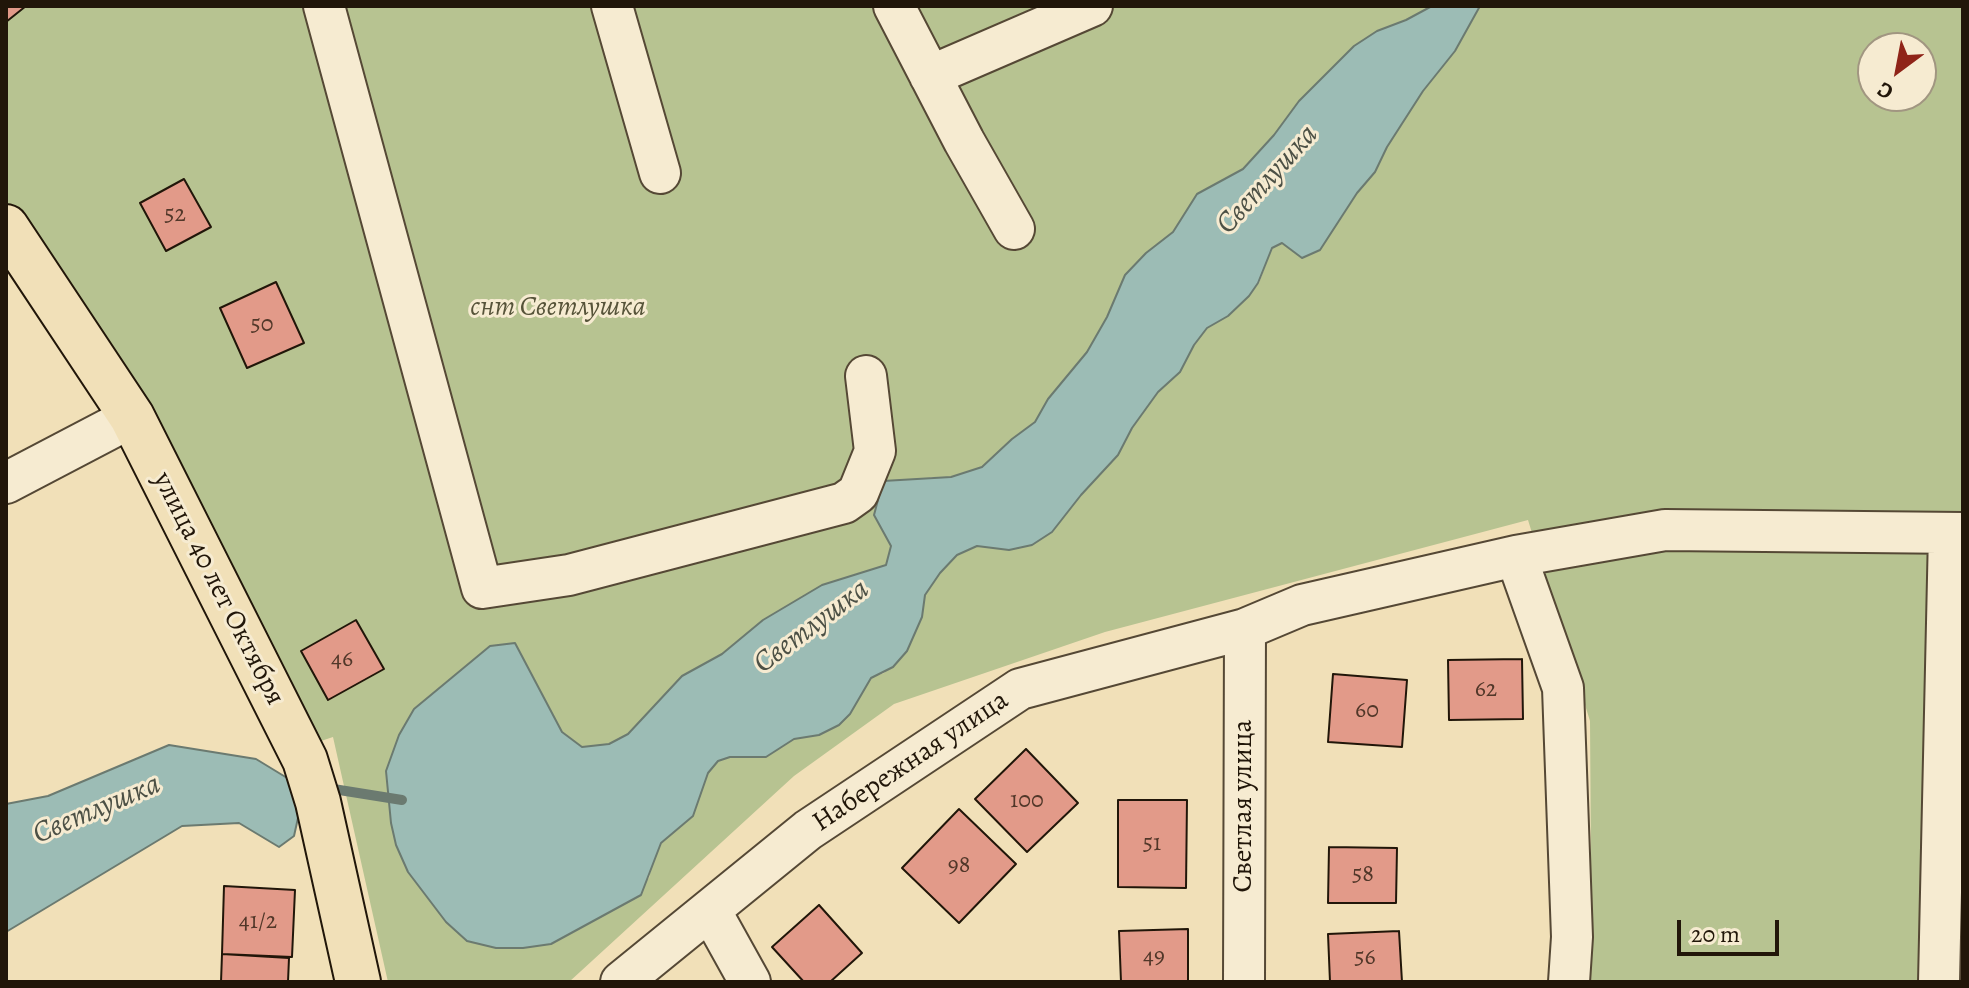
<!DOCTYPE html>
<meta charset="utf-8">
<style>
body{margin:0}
#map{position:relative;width:1969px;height:988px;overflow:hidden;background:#f1e0b8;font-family:Alegreya,serif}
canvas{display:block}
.frame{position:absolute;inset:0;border:8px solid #211609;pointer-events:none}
.north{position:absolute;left:1857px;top:32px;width:80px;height:80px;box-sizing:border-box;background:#f6ebd1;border:2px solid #a19681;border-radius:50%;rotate:212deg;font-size:22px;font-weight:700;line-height:32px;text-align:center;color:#211609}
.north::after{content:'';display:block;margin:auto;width:28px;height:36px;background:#8f2418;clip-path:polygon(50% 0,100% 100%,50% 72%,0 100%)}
.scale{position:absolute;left:1677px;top:920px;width:102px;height:36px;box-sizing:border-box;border:4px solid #211609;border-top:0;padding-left:10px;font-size:24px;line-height:28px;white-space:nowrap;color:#211609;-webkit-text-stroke:6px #f6ebd1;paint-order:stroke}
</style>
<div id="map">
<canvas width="1969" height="988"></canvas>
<div class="frame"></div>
<div class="north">С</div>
<div class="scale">20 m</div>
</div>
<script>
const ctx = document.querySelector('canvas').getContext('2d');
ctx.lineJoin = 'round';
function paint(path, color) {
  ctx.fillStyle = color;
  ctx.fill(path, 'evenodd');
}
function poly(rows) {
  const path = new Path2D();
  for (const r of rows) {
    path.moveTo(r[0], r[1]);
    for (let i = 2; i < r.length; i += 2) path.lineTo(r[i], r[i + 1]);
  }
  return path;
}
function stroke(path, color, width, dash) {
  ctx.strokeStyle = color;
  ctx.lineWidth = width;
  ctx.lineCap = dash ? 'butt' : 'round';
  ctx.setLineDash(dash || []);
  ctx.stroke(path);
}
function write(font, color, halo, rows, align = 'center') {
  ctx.font = font + ' Alegreya,serif';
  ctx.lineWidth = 6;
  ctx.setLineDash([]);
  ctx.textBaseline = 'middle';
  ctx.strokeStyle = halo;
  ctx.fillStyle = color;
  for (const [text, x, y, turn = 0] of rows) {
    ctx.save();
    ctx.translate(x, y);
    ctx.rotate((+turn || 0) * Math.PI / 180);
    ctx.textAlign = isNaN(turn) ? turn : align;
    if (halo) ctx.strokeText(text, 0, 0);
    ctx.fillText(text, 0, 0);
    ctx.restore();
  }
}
paint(poly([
 [6,6,1432,6,1406,20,1377,31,1299,101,1275,135,1243,169,1197,194,1173,232,1146,253,1087,352,1048,399,1035,422,1012,439,982,467,951,477,931,477,874,515,891,546,886,565,822,585,763,620,722,654,682,676,628,734,609,744,582,747,562,732,515,643,490,646,414,709,446,922,467,941,496,948,523,948,551,944,576,931,649,878,653,860,661,843,693,816,708,772,718,761,730,757,766,757,794,739,819,735,860,693,871,678,884,673,922,617,925,595,940,573,957,555,977,546,1009,550,1031,545,1052,531,1081,495,1118,455,1132,428,1158,392,1180,372,1194,345,1207,328,1228,316,1249,296,1259,283,1272,248,1342,217,1357,193,1375,172,1387,147,1423,91,1455,51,1480,6,1963,6,1963,982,1586,982,1591,865,1590,721,1528,520,1105,632,894,704,794,776,569,982,388,982,333,737,321,741,6,202],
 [1873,48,1921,48,1921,96,1873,96]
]), '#b7c391');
const water = poly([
 [1432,6,1480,6,1455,51,1423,91,1387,147,1375,172,1357,193,1320,250,1302,258,1282,243,1272,248,1258,283,1249,296,1228,316,1207,328,1194,345,1180,372,1158,392,1132,428,1118,455,1081,495,1052,532,1032,545,1009,550,977,546,957,555,940,573,925,595,922,617,907,651,893,667,871,678,850,714,839,725,819,735,794,739,766,757,730,757,718,761,708,773,693,816,661,843,641,895,551,944,523,948,496,948,467,941,446,922,408,872,396,845,391,823,386,771,399,735,414,709,490,646,515,643,562,732,582,747,609,744,628,734,682,676,722,654,763,620,822,585,886,565,891,546,874,515,883,481,951,477,982,467,1012,439,1035,422,1048,399,1087,352,1107,317,1125,275,1146,253,1173,232,1197,194,1243,169,1274,135,1299,101,1354,46,1377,31,1406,20,1432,6],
 [169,745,256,759,297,784,302,800,294,836,279,847,239,823,182,826,6,932,6,804,48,796,169,745]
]);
paint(water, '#9cbcb5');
stroke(water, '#6b7a70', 2);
stroke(poly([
 [327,788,402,800]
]), '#6b7a70', 10);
const building = poly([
 [6,6,26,6,6,22,6,6],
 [184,179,211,227,166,251,140,203,184,179],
 [276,282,304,343,247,368,220,308,276,282],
 [356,620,384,669,328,700,301,651,356,620],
 [1522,659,1523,719,1449,720,1448,660,1522,659],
 [1333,674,1407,680,1402,747,1328,742,1333,674],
 [1026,749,1078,803,1027,852,975,799,1026,749],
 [1118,800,1187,800,1186,888,1118,887,1118,800],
 [959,809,1016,864,959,923,902,868,959,809],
 [1329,847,1397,848,1396,903,1328,903,1329,847],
 [224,886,295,890,292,957,222,954,224,886],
 [819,905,862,953,830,982,804,982,772,947,819,905],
 [1188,929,1188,982,1121,982,1119,931,1188,929],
 [1399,931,1402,982,1330,982,1328,934,1399,931],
 [222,954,289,958,288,982,221,982,222,954]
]);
paint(building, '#e29a89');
stroke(building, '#211609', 2);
const minor = poly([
 [324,6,482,588,569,575,844,503,858,493,875,451,866,376],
 [612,6,660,173],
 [894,6,964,141,1014,229],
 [930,76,1092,6],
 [6,483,132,417],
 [1516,556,1563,688,1572,937,1569,982],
 [710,910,750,982],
 [621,982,808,830,1020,689,1245,629,1302,605,1516,556,1665,530,1963,533],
 [1244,982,1245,629],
 [1939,982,1949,533]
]);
const major = poly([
 [6,227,132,417,305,760,318,802,358,982]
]);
stroke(minor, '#554835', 44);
stroke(major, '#211609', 48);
stroke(minor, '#f6ebd1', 40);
stroke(major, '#f1e0b8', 44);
write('24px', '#513729', null, [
 ["52",175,215],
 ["50",262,325],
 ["46",342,660],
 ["62",1486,690],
 ["60",1367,711],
 ["100",1027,801],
 ["51",1152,844],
 ["98",959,866],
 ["58",1363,875],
 ["41/2",258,922],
 ["49",1154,957],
 ["56",1365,958]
]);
write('italic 28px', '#565339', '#f6ebd1', [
 ["снт Светлушка",558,308]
]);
write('28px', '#211609', '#f6ebd1', [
 ["улица 40 лет Октября",218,589,63],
 ["Набережная улица",911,762,-34],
 ["Светлая улица",1244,806,-90]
]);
write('italic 30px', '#4c5045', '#f6ebd1', [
 ["Светлушка",1268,180,-48],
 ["Светлушка",812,627,-37],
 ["Светлушка",97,810,-23]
]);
</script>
